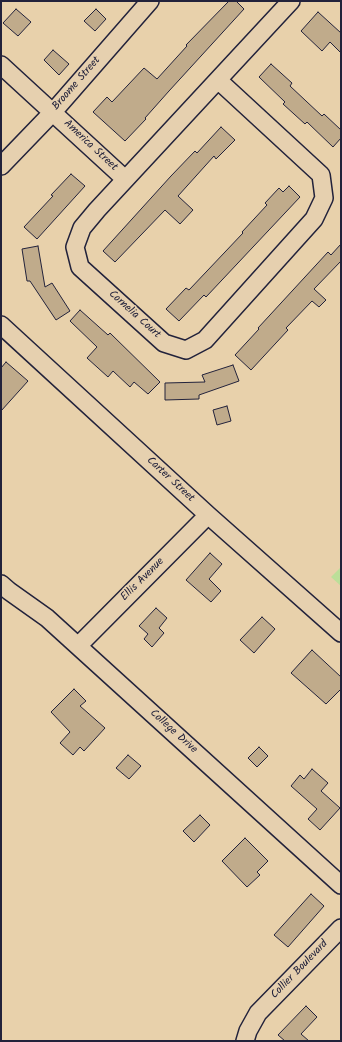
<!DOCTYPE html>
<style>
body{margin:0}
#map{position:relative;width:342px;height:1042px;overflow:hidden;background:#e8d1ab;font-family:Kalam,sans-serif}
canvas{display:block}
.frame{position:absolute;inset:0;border:2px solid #22223b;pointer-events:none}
</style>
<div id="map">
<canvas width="342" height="1042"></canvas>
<div class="frame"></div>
</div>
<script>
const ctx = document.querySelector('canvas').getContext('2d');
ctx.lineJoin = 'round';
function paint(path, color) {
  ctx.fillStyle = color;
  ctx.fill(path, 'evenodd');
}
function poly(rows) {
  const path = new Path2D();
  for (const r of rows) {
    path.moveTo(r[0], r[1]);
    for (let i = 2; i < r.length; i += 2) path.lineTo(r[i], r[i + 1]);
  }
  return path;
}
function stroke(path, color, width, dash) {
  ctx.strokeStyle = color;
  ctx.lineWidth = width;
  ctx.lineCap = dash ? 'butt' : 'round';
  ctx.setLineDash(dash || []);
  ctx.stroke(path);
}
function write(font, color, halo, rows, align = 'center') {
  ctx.font = font + ' Kalam,sans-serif';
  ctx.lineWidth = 3;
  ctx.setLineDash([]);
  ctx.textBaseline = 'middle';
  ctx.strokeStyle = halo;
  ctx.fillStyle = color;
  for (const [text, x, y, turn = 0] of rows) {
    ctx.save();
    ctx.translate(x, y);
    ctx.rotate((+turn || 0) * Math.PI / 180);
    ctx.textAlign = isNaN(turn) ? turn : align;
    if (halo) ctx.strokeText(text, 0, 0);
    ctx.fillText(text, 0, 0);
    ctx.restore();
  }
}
paint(poly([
 [341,567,341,586,331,577]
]), '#bcdf99');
const building = poly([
 [229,1,236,1,244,9,169,91,145,118,146,119,125,141,93,112,107,97,112,102,144,68,157,79,187,46,186,45,229,1],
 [16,9,31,22,18,36,3,23,16,9],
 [96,9,106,19,95,31,84,21,96,9],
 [318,12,341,33,341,53,330,42,322,51,301,31,318,12],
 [53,50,69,64,59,75,44,60,53,50],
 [271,64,292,83,290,86,322,116,324,114,341,130,341,138,333,147,307,122,305,124,283,104,285,102,259,77,271,64],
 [221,127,235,140,216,159,214,156,178,196,193,210,180,224,165,210,115,262,103,251,171,176,195,151,197,153,221,127],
 [71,174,85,186,37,239,24,227,53,196,51,195,71,174],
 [289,186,300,197,206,297,204,295,179,321,166,309,186,288,189,290,243,233,242,232,267,205,265,203,279,188,283,192,289,186],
 [341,244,341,261,314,289,326,300,319,307,312,301,286,328,288,330,251,370,235,355,259,329,258,328,328,252,331,255,341,244],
 [38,246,45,287,52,283,70,311,56,320,30,281,27,281,22,249,38,246],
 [80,310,108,335,110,333,160,382,148,394,134,382,130,387,113,371,108,377,87,358,97,347,70,321,80,310],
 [6,362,28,381,1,411,1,368,6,362],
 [233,365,239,381,199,395,199,399,165,400,165,383,205,382,202,375,233,365],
 [227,406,231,421,217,425,213,410,227,406],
 [210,553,222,564,209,579,221,591,211,602,186,580,210,553],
 [156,608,167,618,159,628,164,633,152,647,144,639,148,634,139,626,156,608],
 [262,617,275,629,254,653,240,640,262,617],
 [312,650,341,677,341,689,326,704,291,673,312,650],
 [74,689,86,701,80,706,105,728,84,751,80,747,73,755,60,743,70,732,51,712,74,689],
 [259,747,268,756,257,767,248,758,259,747],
 [128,755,141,766,129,779,116,768,128,755],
 [312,769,328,783,321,791,340,808,320,830,308,819,317,809,291,786,300,775,304,779,312,769],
 [200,815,210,825,194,842,183,831,200,815],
 [245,838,268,861,257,872,260,875,247,887,222,861,245,838],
 [311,894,324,906,288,947,274,935,311,894],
 [306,1006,317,1017,301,1034,309,1041,285,1041,278,1035,306,1006]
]);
paint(building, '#c0ab8b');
stroke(building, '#22223b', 1);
const minor = poly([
 [1,65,125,179],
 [218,80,321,175,324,198,314,219,205,340,186,350,164,343,80,267,75,247,82,228,97,210,291,1],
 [1,166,53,112,150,1],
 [1,325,208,515,341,633],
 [1,584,9,591,47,618,341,885],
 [78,646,208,515],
 [245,1041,248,1031,258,1013,341,928]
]);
stroke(minor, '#22223b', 20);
stroke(minor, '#e6d0af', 17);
write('11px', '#22223b', '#e6d0af', [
 ["Broome Street",77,84,-49],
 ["America Street",90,146,43],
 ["Cornelia Court",134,315,42],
 ["Carter Street",170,480,43],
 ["Ellis Avenue",143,580,-45],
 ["College Drive",173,732,42],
 ["Collier Boulevard",300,970,-46]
]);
</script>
